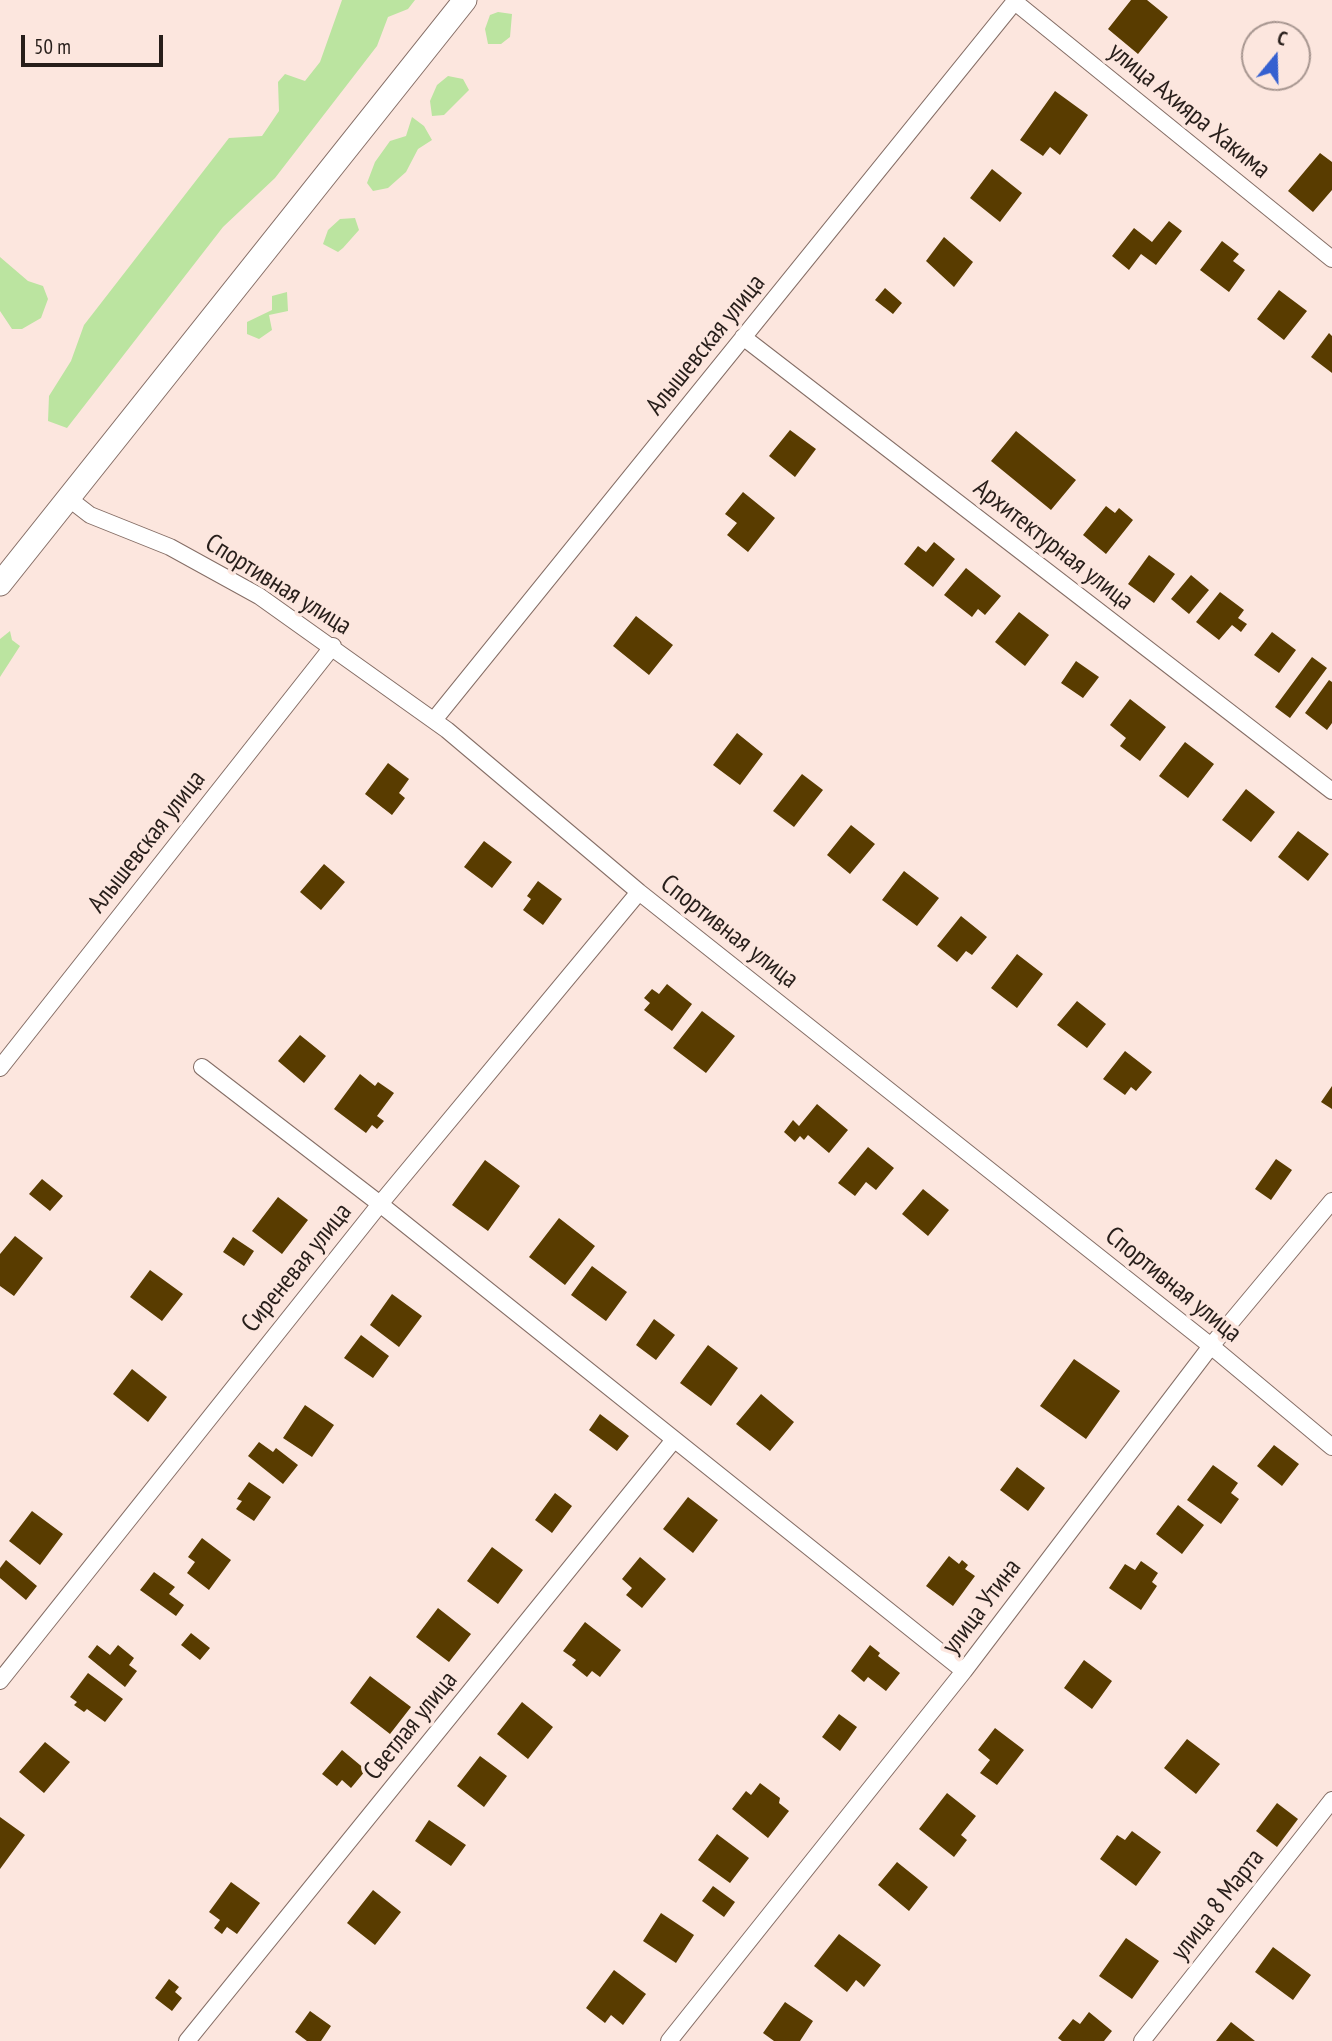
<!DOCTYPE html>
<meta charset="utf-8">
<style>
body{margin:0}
#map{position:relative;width:1332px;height:2041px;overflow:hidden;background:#fce6de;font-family:"PT Sans Narrow",sans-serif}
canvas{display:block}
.north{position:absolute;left:1241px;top:21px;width:70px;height:70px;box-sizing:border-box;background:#fce6de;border:2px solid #a79690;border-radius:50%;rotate:19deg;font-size:19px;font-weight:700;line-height:28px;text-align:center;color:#271e1a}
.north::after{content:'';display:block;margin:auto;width:24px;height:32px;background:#3560d0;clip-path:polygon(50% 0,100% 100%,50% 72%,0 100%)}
.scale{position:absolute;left:21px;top:35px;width:142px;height:32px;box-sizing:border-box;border:4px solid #271e1a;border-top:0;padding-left:9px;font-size:21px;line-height:24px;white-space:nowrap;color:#271e1a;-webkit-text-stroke:5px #fce6de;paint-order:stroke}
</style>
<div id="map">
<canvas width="1332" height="2041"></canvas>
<div class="north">С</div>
<div class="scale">50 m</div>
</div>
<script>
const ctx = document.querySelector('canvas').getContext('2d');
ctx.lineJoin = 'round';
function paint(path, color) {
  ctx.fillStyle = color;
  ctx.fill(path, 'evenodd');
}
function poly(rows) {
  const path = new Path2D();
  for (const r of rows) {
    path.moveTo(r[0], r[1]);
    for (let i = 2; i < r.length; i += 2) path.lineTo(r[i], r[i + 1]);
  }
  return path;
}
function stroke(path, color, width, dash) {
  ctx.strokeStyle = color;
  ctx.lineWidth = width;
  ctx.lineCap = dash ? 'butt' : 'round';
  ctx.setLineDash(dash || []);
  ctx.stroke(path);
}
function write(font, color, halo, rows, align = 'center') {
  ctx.font = font + ' "PT Sans Narrow",sans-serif';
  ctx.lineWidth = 7;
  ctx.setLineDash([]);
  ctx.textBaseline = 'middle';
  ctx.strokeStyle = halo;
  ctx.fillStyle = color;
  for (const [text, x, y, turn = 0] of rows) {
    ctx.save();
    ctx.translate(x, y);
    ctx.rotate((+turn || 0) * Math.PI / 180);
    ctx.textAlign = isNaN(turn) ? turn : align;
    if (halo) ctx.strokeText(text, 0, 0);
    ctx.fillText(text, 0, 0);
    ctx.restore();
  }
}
paint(poly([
 [342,0,415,0,408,9,388,17,377,46,275,178,223,227,67,428,48,421,49,396,71,361,84,325,229,138,262,136,279,111,278,82,285,74,305,81,320,62],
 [498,12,512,14,510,37,501,44,488,44,485,29,490,15],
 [448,76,463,79,469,90,444,115,432,116,430,101,437,85],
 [412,117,424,126,432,140,418,149,406,172,388,188,373,191,367,183,375,162,390,141,406,136],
 [355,218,359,230,343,248,338,252,323,244,328,230,340,219],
 [0,257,28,281,43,286,48,299,41,318,22,329,12,329,0,311],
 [287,292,288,311,269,315,272,330,259,339,247,334,247,322,272,310,272,296],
 [10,631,12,640,20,646,0,677,0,639]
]), '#bbe4a0');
paint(poly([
 [1131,0,1147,0,1168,17,1138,54,1108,29],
 [1055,91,1088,115,1060,155,1050,147,1043,156,1020,140],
 [1320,153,1332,162,1332,190,1313,212,1288,191],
 [992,169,1022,193,1000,222,970,198],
 [1169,221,1182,231,1156,265,1141,254,1129,270,1112,256,1134,228,1152,242],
 [944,237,973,262,954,287,926,261],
 [1222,241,1239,254,1233,261,1245,270,1229,292,1200,270],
 [885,288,902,303,893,314,875,300],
 [1279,290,1307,311,1284,340,1257,319],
 [1329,333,1332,336,1332,373,1311,357],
 [790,430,816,449,795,477,769,456],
 [1016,431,1076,480,1051,510,991,461],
 [743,492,775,518,748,552,727,535,737,523,725,514],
 [1106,506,1115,513,1119,508,1133,520,1106,554,1083,535],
 [934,542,955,559,933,587,904,564,918,546,926,552],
 [1149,555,1175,574,1154,603,1128,584],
 [966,568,1001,596,985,615,978,609,972,617,944,595],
 [1191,575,1209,590,1189,614,1171,599],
 [1220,592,1244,610,1238,618,1247,624,1241,632,1232,625,1219,640,1196,622],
 [1019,612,1049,635,1025,666,995,642],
 [636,616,673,645,649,675,613,646],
 [1272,632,1296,650,1279,673,1254,655],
 [1312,657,1327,668,1290,718,1275,707],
 [1076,661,1099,677,1083,698,1061,683],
 [1329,680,1332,682,1332,723,1327,730,1305,713],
 [1130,699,1166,727,1140,761,1120,746,1126,738,1110,725],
 [737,733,763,754,740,785,713,765],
 [1185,742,1214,764,1188,798,1159,776],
 [388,763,409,779,399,793,405,798,392,815,365,794],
 [802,774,823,790,794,827,773,811],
 [1246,789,1275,812,1251,842,1222,820],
 [851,825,875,844,850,874,827,855],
 [1298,831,1329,854,1308,881,1278,857],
 [484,841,512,862,492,888,464,867],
 [324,864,345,882,321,910,300,892],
 [904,871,939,898,917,926,882,900],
 [538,881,562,899,543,925,523,910,531,899,527,896],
 [961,916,987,937,972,955,966,951,957,962,937,946],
 [1017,954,1043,974,1017,1008,991,988],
 [667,984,692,1004,672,1031,644,1010,650,1003,644,998,652,989,659,994],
 [1077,1001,1106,1024,1087,1048,1057,1025],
 [702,1011,735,1036,706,1073,673,1048],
 [300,1035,326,1056,304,1083,278,1061],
 [1125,1051,1152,1072,1136,1091,1131,1087,1125,1095,1103,1079],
 [360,1074,375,1086,378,1082,394,1093,377,1116,384,1121,377,1129,372,1125,366,1133,334,1109],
 [1332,1086,1332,1109,1321,1102],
 [817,1104,848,1130,829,1153,808,1135,804,1140,800,1136,795,1142,784,1132,793,1120,799,1126],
 [868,1147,894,1168,876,1190,866,1182,855,1196,838,1183],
 [1276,1159,1292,1170,1271,1200,1255,1189],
 [485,1160,520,1186,488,1231,452,1205],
 [42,1179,63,1196,50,1211,29,1194],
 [923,1189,949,1210,928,1236,902,1214],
 [278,1197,308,1220,282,1254,252,1231],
 [559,1218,595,1246,565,1285,529,1257],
 [15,1236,43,1258,14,1296,0,1286,0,1254],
 [233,1237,254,1251,244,1266,223,1252],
 [592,1266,627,1292,606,1321,571,1295],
 [150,1270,183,1294,162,1321,130,1297],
 [392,1294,422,1316,399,1347,370,1325],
 [654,1319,675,1335,656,1360,636,1345],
 [361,1335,389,1356,373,1378,344,1358],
 [708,1345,738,1368,711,1406,680,1383],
 [1074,1359,1120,1391,1086,1439,1040,1406],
 [132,1369,167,1397,148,1422,113,1394],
 [761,1394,794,1422,770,1451,736,1424],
 [305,1405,334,1425,312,1457,283,1438],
 [600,1414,629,1436,617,1451,589,1430],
 [259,1442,273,1452,276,1448,298,1465,283,1484,248,1456],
 [1274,1445,1299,1464,1282,1486,1257,1466],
 [1213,1465,1238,1483,1231,1493,1239,1499,1221,1524,1187,1500],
 [1017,1467,1045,1488,1028,1511,1000,1490],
 [249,1482,271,1497,254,1521,236,1509,242,1501,237,1499],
 [555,1493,572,1506,552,1533,535,1520],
 [688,1497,718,1520,693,1553,663,1529],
 [1178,1505,1204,1525,1182,1554,1156,1534],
 [32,1511,63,1534,40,1565,9,1541],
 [202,1538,231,1560,209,1590,187,1573,195,1562,188,1557],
 [492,1547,523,1570,498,1604,467,1581],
 [949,1556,959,1564,962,1560,968,1565,965,1569,975,1576,953,1606,926,1586],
 [640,1557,666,1579,642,1608,626,1595,632,1588,622,1579],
 [6,1560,37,1586,26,1600,0,1578,0,1568],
 [1141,1561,1158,1573,1152,1582,1157,1586,1141,1610,1109,1588,1125,1564,1135,1570],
 [154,1572,175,1587,169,1594,184,1605,176,1616,140,1590],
 [438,1608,471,1634,449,1662,416,1637],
 [585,1622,621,1650,600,1677,592,1671,587,1677,572,1665,576,1660,563,1651],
 [191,1633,210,1648,200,1660,181,1645],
 [97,1645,110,1655,118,1645,134,1658,129,1665,137,1671,125,1687,88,1657],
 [870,1645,880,1653,878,1656,900,1673,886,1691,868,1677,864,1682,851,1671],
 [1084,1660,1112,1681,1092,1709,1064,1688],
 [88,1673,123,1699,105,1722,87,1709,84,1712,74,1705,77,1702,70,1697],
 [370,1676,411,1707,390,1734,350,1703],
 [522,1702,553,1727,528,1759,497,1734],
 [839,1714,857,1727,840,1751,822,1737],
 [995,1728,1024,1750,997,1785,980,1773,990,1760,978,1750],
 [1187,1739,1220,1764,1196,1794,1164,1768],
 [45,1742,70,1762,44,1793,19,1772],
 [342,1750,366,1770,351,1788,342,1780,337,1786,322,1774],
 [480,1756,507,1776,484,1807,457,1786],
 [760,1783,780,1798,779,1803,789,1811,768,1838,732,1809,746,1791,751,1795],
 [947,1793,976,1816,961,1835,967,1840,954,1857,919,1829],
 [1277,1803,1298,1819,1277,1847,1256,1831],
 [0,1817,25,1835,0,1869],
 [429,1820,466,1845,451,1866,415,1841],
 [1132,1831,1161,1852,1136,1886,1100,1859,1117,1835,1125,1840],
 [717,1834,749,1858,730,1883,698,1860],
 [897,1862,928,1887,909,1911,878,1885],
 [231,1882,260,1903,237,1934,227,1927,222,1934,214,1928,220,1920,209,1912],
 [713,1886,735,1902,724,1917,702,1901],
 [373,1890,401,1912,375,1945,347,1923],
 [661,1913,694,1935,676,1963,643,1941],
 [839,1934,881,1965,864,1987,856,1980,847,1992,814,1966],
 [1126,1938,1159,1961,1132,1999,1099,1976],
 [1273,1947,1311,1975,1293,2000,1255,1972],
 [614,1970,646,1994,623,2025,611,2015,605,2023,586,2008],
 [169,1979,179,1987,175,1992,182,1998,172,2011,155,1998],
 [785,2002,813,2021,800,2041,774,2041,763,2033],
 [310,2011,331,2026,321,2041,307,2041,295,2032],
 [1089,2012,1112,2031,1104,2041,1062,2041,1058,2038,1073,2019,1080,2024],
 [1231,2022,1255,2041,1216,2041]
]), '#593c00');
const street = poly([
 [1015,2,1332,259],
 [743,337,1332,791],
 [68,498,90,515,170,547,259,596,447,730,639,892,1211,1346,1332,1447],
 [434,720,1016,0],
 [202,1067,380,1204,964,1671],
 [0,1068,333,646],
 [0,1681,380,1204,639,892],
 [187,2041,673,1441],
 [669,2041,964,1671,1211,1346,1332,1201],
 [1142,2041,1332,1800]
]);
const secondary = poly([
 [0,584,465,0]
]);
stroke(street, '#856e66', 18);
stroke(secondary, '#856e66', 25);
stroke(street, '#fff', 16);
stroke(secondary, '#fff', 23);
write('26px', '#271e1a', '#fce6de', [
 ["улица Ахияра Хакима",1189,111,39],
 ["Алышевская улица",706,345,-51],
 ["Архитектурная улица",1053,545,38],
 ["Спортивная улица",278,585,32],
 ["Алышевская улица",147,842,-52],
 ["Спортивная улица",729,932,38],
 ["Сиреневая улица",297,1268,-51],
 ["Спортивная улица",1173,1285,39],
 ["улица Утина",982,1607,-53],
 ["Светлая улица",411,1726,-51],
 ["улица 8 Марта",1218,1905,-52]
]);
</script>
